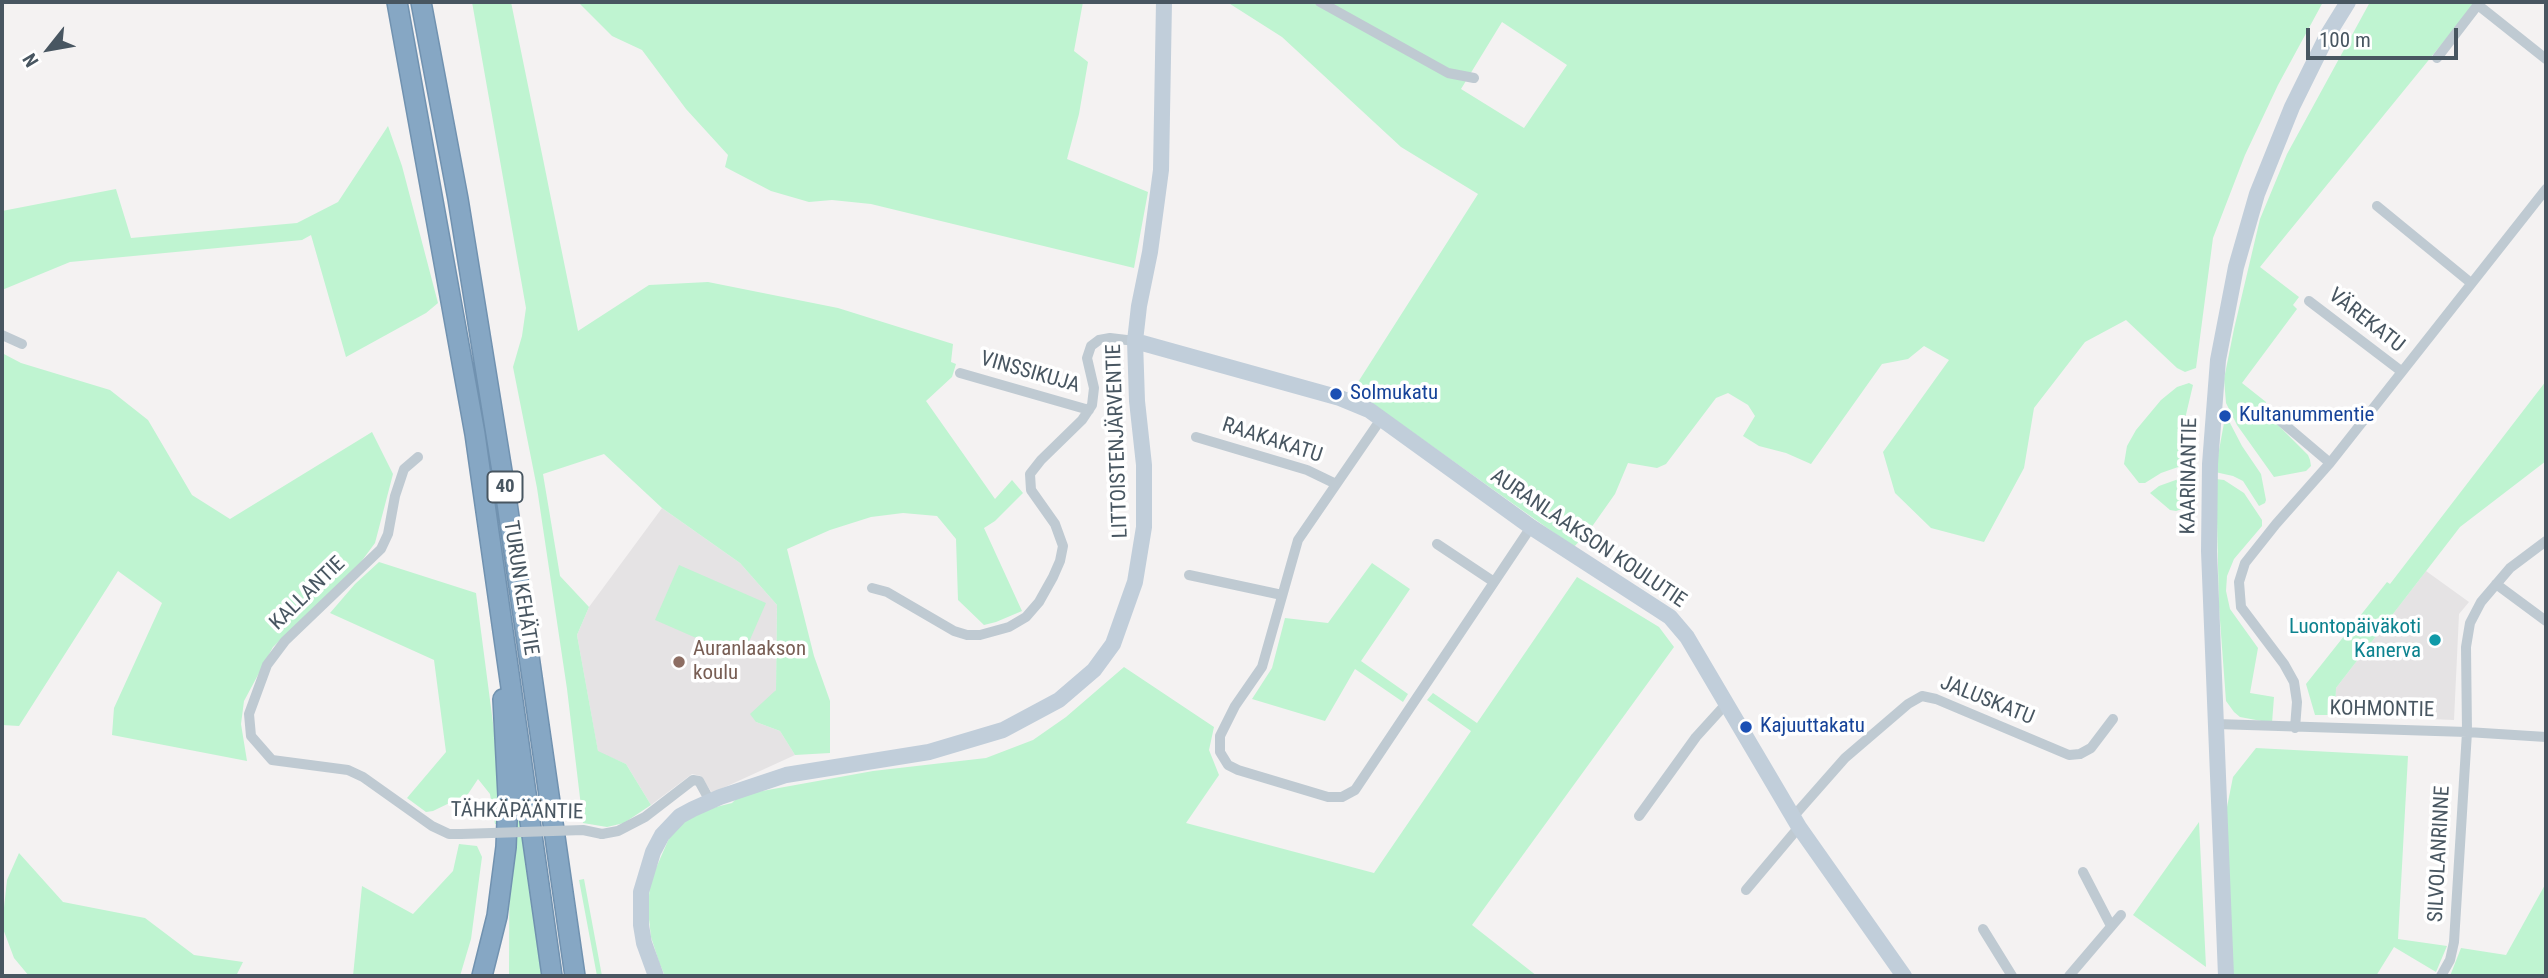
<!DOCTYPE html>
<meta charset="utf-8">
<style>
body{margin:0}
#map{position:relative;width:2548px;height:978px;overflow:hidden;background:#f4f2f2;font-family:"Roboto Condensed",sans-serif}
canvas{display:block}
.frame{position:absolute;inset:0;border:4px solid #485661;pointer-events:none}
.north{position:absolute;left:14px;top:14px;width:70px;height:70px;-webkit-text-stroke:5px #fff;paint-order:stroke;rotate:239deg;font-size:19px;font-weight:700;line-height:28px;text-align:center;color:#485661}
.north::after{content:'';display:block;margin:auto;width:24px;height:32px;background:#485661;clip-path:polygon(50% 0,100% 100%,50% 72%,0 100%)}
.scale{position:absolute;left:2306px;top:28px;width:152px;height:32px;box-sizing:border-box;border:4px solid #485661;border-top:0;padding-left:9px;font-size:21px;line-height:24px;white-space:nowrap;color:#485661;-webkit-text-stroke:5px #fff;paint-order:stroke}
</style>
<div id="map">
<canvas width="2548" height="978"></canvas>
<div class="frame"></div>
<div class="north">N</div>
<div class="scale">100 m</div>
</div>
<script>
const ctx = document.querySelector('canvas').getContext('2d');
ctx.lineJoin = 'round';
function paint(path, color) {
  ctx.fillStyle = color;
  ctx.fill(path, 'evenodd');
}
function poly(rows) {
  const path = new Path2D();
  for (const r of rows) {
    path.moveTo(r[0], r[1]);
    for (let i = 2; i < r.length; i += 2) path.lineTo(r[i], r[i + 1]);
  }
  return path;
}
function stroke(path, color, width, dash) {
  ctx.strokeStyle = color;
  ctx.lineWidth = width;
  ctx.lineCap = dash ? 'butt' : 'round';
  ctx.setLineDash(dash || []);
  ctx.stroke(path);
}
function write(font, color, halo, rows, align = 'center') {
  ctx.font = font + ' "Roboto Condensed",sans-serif';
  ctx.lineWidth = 7;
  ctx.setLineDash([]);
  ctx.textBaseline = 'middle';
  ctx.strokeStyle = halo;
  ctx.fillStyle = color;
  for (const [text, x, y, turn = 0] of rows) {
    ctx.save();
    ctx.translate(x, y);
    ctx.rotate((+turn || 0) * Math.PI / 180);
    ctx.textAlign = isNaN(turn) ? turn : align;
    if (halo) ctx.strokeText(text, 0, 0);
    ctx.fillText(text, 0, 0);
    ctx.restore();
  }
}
paint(poly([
 [662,508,740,563,777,605,776,690,756,722,780,731,795,755,712,793,701,776,692,774,651,805,626,764,598,752,577,635,589,607],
 [2426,571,2469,602,2459,614,2454,720,2335,715,2336,688]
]), '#e5e3e4');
paint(poly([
 [472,2,511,2,578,331,649,285,708,282,838,308,953,344,951,362,956,364,952,377,926,401,995,499,1012,480,1023,493,995,521,984,528,1022,611,996,622,984,625,958,600,956,539,937,516,903,513,871,517,830,530,787,549,814,656,830,701,830,753,795,755,780,731,756,722,750,714,776,690,777,605,740,563,662,508,604,454,543,474,560,576,589,607,577,635,598,751,626,764,651,805,624,823,607,827,583,823,567,689,537,488,513,367,522,336,526,308],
 [578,2,1083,2,1074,51,1088,62,1079,114,1067,159,1148,192,1134,268,871,204,832,200,809,202,771,191,725,167,728,155,686,109,642,50,612,36],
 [1227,2,2323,2,2278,85,2245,155,2213,238,2196,368,2185,372,2177,368,2126,320,2085,342,2034,408,2024,468,1984,542,1931,528,1895,493,1883,452,1949,360,1924,346,1908,359,1882,364,1811,464,1786,453,1759,446,1743,436,1755,416,1748,405,1728,393,1716,398,1666,464,1657,468,1628,463,1615,494,1591,528,1574,547,1353,390,1478,194,1401,147,1282,37],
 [1502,22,1567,65,1524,128,1461,89],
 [2370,2,2476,2,2260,267,2299,297,2293,305,2297,309,2242,383,2266,402,2263,410,2308,455,2310,460,2311,466,2306,471,2274,477,2237,425,2226,403,2224,379,2234,329,2260,219,2287,154],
 [388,126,402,166,438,303,426,313,346,357,311,235,302,240,70,262,2,290,2,211,116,189,131,238,297,223,338,202],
 [2,353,21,363,110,390,148,420,192,495,230,519,372,432,393,474,375,543,358,566,273,647,244,701,241,724,247,761,112,735,114,708,162,603,118,571,19,726,2,725],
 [2546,381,2546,461,2460,527,2336,688,2335,715,2315,715,2306,684,2387,582,2390,584],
 [2189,383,2193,385,2184,423,2181,466,2161,473,2145,483,2139,483,2124,464,2127,446,2136,430,2161,400,2177,387],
 [2227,421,2230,423,2242,446,2261,474,2266,500,2265,503,2259,506,2243,481,2233,476,2215,472,2224,423],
 [2184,477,2186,499,2182,509,2176,511,2170,510,2150,493,2159,486],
 [2216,479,2224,480,2244,493,2262,520,2262,526,2234,559,2227,576,2226,591,2230,609,2258,648,2250,693,2274,697,2272,723,2240,717,2234,712,2226,701,2219,607],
 [379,562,476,593,496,746,503,825,495,824,490,794,478,779,468,794,433,811,426,812,407,798,446,752,434,660,330,613,355,584],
 [1372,563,1410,589,1361,661,1408,694,1403,702,1355,669,1325,721,1252,699,1272,668,1285,618,1328,623],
 [679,565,766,603,742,658,655,620],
 [1577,577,1659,627,1674,647,1472,925,1537,976,665,976,659,962,651,937,648,910,650,882,670,836,687,818,708,809,732,803,740,795,873,771,986,758,1033,740,1066,717,1124,667,1214,727,1209,750,1219,775,1186,823,1374,873,1471,731,1427,700,1433,693,1477,723],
 [510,741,545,976,509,976],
 [2256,748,2408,756,2398,939,2447,946,2436,972,2394,947,2376,976,2232,976,2226,812,2233,777],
 [2199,822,2206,967,2133,915],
 [459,844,477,846,482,857,471,939,460,976,353,976,362,886,413,914,453,871],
 [19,853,63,902,145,918,194,955,243,962,236,976,29,976,14,958,2,926,7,880],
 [584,879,602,976,597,976,579,880],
 [2546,883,2546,976,2450,976,2461,948,2506,955]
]), '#bff4d1');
const highway = poly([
 [397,2,475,434,552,976],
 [421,2,458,199,506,496,575,976],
 [482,976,497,916,506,847,508,796,503,699]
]);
stroke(highway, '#7192b0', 22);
stroke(poly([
 [1320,2,1448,73,1474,78],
 [2478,5,2546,59],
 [2437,58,2480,2],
 [2377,206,2471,283],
 [2309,301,2401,371],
 [2,335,22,344],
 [960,373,1089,410],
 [2271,413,2330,463],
 [1381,419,1298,540,1262,667,1235,706,1220,736,1220,752,1228,765,1238,770,1328,797,1342,797,1355,790,1531,527],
 [1196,437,1307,470,1336,484],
 [418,457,404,469,395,496,388,534,381,549,285,641,267,665,249,714,251,736,272,760,348,770,363,777,432,826,449,834,461,834],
 [1437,544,1494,582],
 [1189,575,1282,595],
 [2496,584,2546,621],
 [872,588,887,592,954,631,967,635,980,635,1009,627,1026,617,1039,602,1053,577,1060,561,1063,546,1055,524,1031,490,1030,474,1041,460,1082,420,1092,405,1094,388,1087,358,1091,346,1099,340,1110,338,1135,341],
 [2216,724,2467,732,2546,737],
 [2295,728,2297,702,2294,682,2284,664,2241,607,2239,582,2245,563,2276,524,2330,463,2546,189],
 [1639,816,1696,737,1726,704],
 [1793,817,1845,758,1908,704,1922,696,1936,699,2069,755,2080,754,2091,748,2113,719],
 [602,834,618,831,645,817,693,780,699,781,710,801],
 [2083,872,2111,926],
 [1746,890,1799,827],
 [1983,929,2012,976],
 [2069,976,2121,915],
 [2441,976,2450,960,2454,942,2467,732,2466,647,2470,623,2481,602,2510,568,2546,541]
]), '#bfcad2', 10);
stroke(poly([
 [1135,341,1340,398,1369,410,1531,527,1670,617,1687,637,1799,827,1904,976],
 [656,976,644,943,641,925,641,892,653,852,662,835,680,816,693,809,720,797,786,775,929,752,1003,730,1059,700,1094,670,1113,644,1135,582,1144,527,1144,465,1137,401,1135,341,1139,306,1150,252,1161,170,1164,2],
 [2226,976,2209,551,2210,464,2218,360,2236,267,2257,194,2292,107,2327,36,2348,2]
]), '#c1ceda', 16);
stroke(highway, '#86a7c4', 19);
stroke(poly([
 [461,834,583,830,602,834]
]), '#bfcad2', 10);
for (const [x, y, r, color] of [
 [1336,394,7,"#1a4fb4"],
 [2225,416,7,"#1a4fb4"],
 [2435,640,7,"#0f9aa8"],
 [679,662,7,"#8d6e63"],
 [1746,727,7,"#1a4fb4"]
]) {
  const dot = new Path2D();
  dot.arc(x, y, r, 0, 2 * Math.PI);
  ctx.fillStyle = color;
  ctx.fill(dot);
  stroke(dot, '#fff', 2.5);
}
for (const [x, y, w] of [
 [505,487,35]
]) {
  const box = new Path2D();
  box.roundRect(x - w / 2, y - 15.5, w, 31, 5);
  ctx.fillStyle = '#fff';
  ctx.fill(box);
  stroke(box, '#485661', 2);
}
write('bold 19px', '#485661', null, [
 ["40",505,487]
]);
write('21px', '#485661', '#fff', [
 ["VÄREKATU",2366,321,38],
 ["VINSSIKUJA",1030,373,16],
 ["LITTOISTENJÄRVENTIE",1118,441,-92],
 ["RAAKAKATU",1272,441,18],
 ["KAARINANTIE",2190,476,-89],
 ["AURANLAAKSON KOULUTIE",1588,539,34],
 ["TURUN KEHÄTIE",520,588,81],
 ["KALLANTIE",308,594,-44],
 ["JALUSKATU",1987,701,22],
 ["KOHMONTIE",2382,710,1],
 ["TÄHKÄPÄÄNTIE",517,812,1],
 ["SILVOLANRINNE",2440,854,-87]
]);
write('21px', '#164399', '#fff', [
 ["Solmukatu",1350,394],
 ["Kultanummentie",2239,416],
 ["Kajuuttakatu",1760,727]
], 'left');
write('21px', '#0d838f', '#fff', [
 ["Luontopäiväkoti",2421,628],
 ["Kanerva",2421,652]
], 'right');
write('21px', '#785e54', '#fff', [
 ["Auranlaakson",693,650],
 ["koulu",693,674]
], 'left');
</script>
